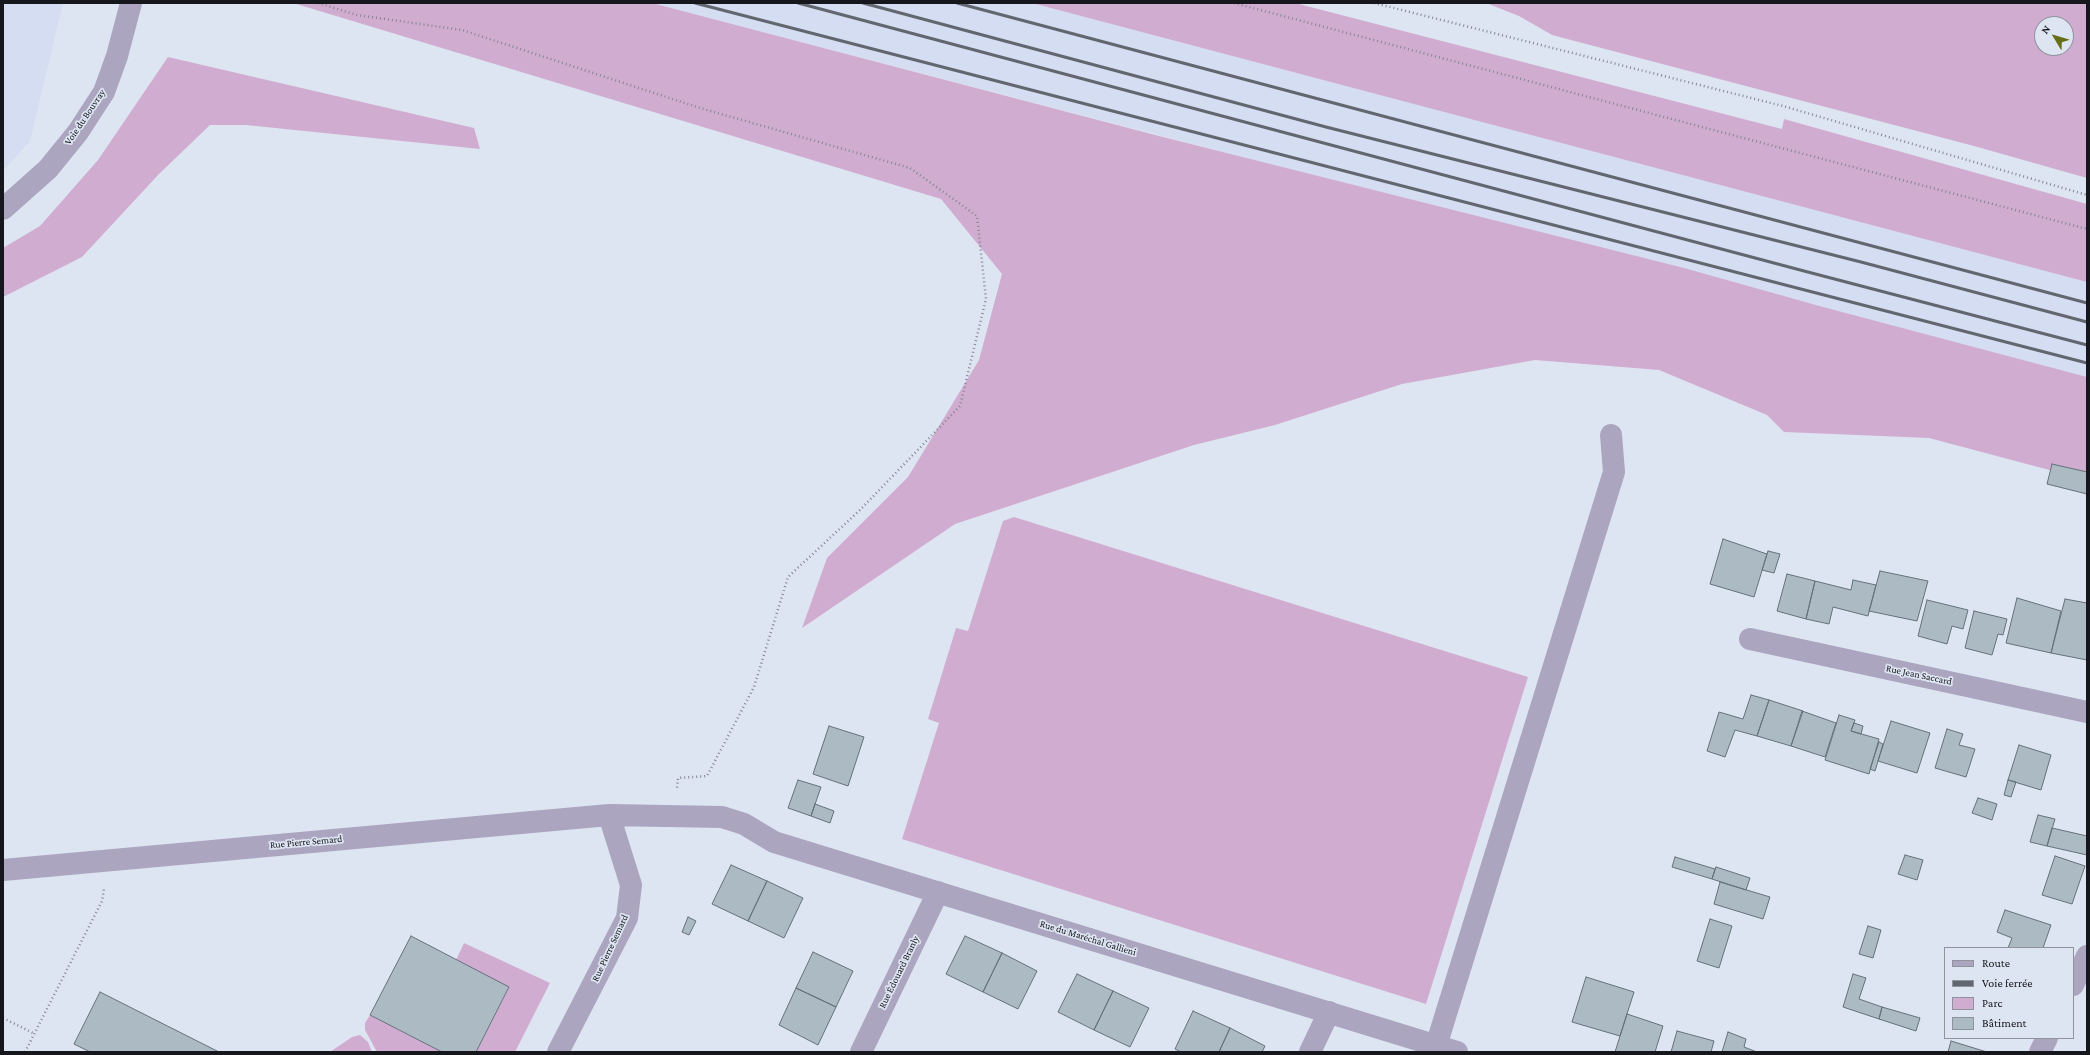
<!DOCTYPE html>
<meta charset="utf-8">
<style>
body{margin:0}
#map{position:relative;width:2090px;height:1055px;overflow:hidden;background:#dee5f2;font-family:"Crimson Pro",serif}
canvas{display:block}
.frame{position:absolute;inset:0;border:4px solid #15171c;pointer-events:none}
.legend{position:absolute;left:1944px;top:947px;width:130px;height:92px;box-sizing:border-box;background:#dee5f2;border:1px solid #8e939c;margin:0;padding:5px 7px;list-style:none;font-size:12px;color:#15171c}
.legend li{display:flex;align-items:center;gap:8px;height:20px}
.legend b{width:20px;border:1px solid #8e939c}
.north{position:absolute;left:2034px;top:16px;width:40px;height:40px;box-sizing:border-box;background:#dee5f2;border:1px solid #8e939c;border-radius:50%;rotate:308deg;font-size:11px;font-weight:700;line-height:16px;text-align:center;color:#15171c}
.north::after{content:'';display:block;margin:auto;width:14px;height:18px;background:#666f16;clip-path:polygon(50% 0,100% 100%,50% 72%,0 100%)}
</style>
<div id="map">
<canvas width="2090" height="1055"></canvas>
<div class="frame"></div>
<ul class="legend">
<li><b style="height:5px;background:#aba5c0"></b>Route</li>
<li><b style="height:5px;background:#62666e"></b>Voie ferrée</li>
<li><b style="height:11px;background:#d1acd1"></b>Parc</li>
<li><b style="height:11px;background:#acbac3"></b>Bâtiment</li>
</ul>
<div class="north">N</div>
</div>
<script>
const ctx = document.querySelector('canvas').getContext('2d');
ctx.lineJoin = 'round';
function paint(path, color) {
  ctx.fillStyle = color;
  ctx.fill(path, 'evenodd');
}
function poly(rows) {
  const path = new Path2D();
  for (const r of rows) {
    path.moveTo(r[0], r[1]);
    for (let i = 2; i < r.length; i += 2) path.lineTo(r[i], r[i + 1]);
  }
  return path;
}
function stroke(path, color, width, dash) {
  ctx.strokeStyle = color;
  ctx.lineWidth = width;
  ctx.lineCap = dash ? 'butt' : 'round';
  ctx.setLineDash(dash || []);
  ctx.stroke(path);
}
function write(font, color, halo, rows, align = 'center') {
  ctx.font = font + ' "Crimson Pro",serif';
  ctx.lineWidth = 3.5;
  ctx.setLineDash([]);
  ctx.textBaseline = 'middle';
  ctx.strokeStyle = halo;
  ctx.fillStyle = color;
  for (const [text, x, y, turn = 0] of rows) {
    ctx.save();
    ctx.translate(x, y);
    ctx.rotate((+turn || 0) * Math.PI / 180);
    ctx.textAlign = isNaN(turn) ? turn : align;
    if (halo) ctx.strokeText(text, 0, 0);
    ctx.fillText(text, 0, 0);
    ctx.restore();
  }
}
paint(poly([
 [3,3,63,3,30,141,3,171],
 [652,3,1032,3,2087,282,2087,377]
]), '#d4ddf2');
paint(poly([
 [293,3,652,3,1159,136,1684,268,1823,307,2087,377,2087,480,1929,438,1784,432,1767,415,1659,370,1535,360,1402,384,1275,425,1194,445,955,524,802,628,827,558,908,477,979,360,1002,274,941,199],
 [1032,3,1295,3,1782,129,1784,119,2087,204,2087,282],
 [1486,3,2087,3,2087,178,1974,146,1552,35,1519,16],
 [2042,24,2066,24,2066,48,2042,48],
 [168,57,474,128,480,149,246,125,210,125,159,174,82,257,3,297,3,248,40,226,98,160],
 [1014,517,1528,677,1426,1004,902,839,939,723,928,719,956,628,968,631,1003,521],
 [464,943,550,983,515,1052,476,1052,509,988,456,960],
 [370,1015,442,1052,377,1052,365,1030,365,1023],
 [360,1035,368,1042,372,1052,330,1052,352,1037]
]), '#d1acd1');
const building = poly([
 [2052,464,2087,472,2087,494,2047,484,2052,464],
 [1723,539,1767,554,1754,597,1710,584,1723,539],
 [1768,551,1780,554,1774,573,1762,570,1768,551],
 [1880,571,1928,581,1917,621,1869,611,1880,571],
 [1787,574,1815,581,1806,619,1777,611,1787,574],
 [1853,580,1876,585,1868,616,1833,607,1829,624,1806,619,1815,581,1851,590,1853,580],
 [2017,598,2061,611,2051,653,2006,643,2017,598],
 [2065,599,2087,603,2087,660,2051,653,2065,599],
 [1927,600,1968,610,1963,629,1952,626,1947,644,1918,636,1927,600],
 [1974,611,2007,619,2003,635,1998,634,1992,655,1965,648,1974,611],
 [1751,695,1769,700,1757,736,1735,730,1725,757,1707,751,1719,712,1743,719,1751,695],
 [1769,700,1803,711,1791,746,1757,736,1769,700],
 [1802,711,1836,723,1825,757,1791,746,1802,711],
 [1839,715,1855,720,1851,731,1879,739,1869,774,1825,760,1839,715],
 [1891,721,1930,733,1917,773,1878,761,1891,721],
 [1854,723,1863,726,1861,734,1851,731,1854,723],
 [829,726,864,737,848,786,813,774,829,726],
 [1947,729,1963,734,1959,745,1975,749,1966,777,1935,768,1947,729],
 [1879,742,1883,744,1875,771,1870,769,1879,742],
 [2019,745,2051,755,2041,790,2008,780,2019,745],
 [798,780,821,787,811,816,788,808,798,780],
 [2008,780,2016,782,2011,797,2004,795,2008,780],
 [1978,798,1997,804,1992,820,1972,813,1978,798],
 [815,804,834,811,830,823,811,816,815,804],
 [2038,815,2055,819,2047,846,2030,842,2038,815],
 [2052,828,2087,836,2087,855,2047,846,2052,828],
 [1905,855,1923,860,1917,880,1898,874,1905,855],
 [2055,856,2085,866,2072,904,2042,895,2055,856],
 [1675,857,1715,869,1712,879,1672,867,1675,857],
 [731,865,767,881,748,921,712,904,731,865],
 [1716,867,1750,878,1746,890,1712,879,1716,867],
 [767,881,803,898,784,938,748,921,767,881],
 [1720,882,1770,897,1763,919,1714,904,1720,882],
 [2005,910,2051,925,2043,948,2008,948,2012,938,1997,932,2005,910],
 [688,917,696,921,689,935,682,932,688,917],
 [1710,919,1732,926,1719,968,1697,961,1710,919],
 [1868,926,1881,930,1873,958,1859,954,1868,926],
 [411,936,509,987,476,1052,442,1052,370,1015,411,936],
 [965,936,1002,953,983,992,946,974,965,936],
 [813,952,853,971,836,1007,796,988,813,952],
 [1002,953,1037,971,1018,1009,983,992,1002,953],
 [1077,974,1113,991,1094,1030,1058,1012,1077,974],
 [1853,974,1866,978,1859,999,1882,1007,1879,1019,1843,1007,1853,974],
 [1586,977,1634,992,1620,1036,1572,1022,1586,977],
 [796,988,836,1007,818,1045,779,1025,796,988],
 [1113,991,1149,1008,1130,1047,1094,1030,1113,991],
 [100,992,219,1052,90,1052,74,1044,100,992],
 [1882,1007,1920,1018,1916,1031,1879,1019,1882,1007],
 [1193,1011,1230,1028,1219,1052,1181,1052,1175,1049,1193,1011],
 [1627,1014,1663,1026,1655,1052,1615,1052,1627,1014],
 [1230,1028,1265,1046,1262,1052,1219,1052,1230,1028],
 [1677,1031,1714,1041,1711,1052,1671,1052,1677,1031],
 [1728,1032,1746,1039,1744,1047,1757,1052,1722,1052,1728,1032],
 [1951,1041,1987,1052,1948,1052,1951,1041]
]);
paint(building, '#acbac3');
stroke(building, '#647179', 1);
stroke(poly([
 [318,3,357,15,462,30,700,108,910,168,977,216,986,299,960,406,860,510,788,577,754,687,707,776,678,778,677,788],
 [1234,3,2087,229],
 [1374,3,1783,106,2087,195],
 [3,1018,35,1034],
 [25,1052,102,901,104,889]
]), '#838791', 2.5, [1, 3]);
stroke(poly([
 [3,209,48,169,78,132,104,92,117,56,131,3],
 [1750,639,2087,712],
 [3,870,609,815,722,817,744,824,774,842,1457,1052],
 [2073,985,2087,956],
 [1436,1046,1614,472,1611,435],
 [558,1052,627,918,631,885,609,815],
 [861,1052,938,892],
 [1310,1052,1329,1012],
 [2040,1052,2047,1038]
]), '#aba5c0', 22);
stroke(poly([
 [695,3,2087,363],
 [798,3,1804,271,2087,345],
 [863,3,1326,127,1861,262,2087,322],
 [957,3,2087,303]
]), '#62666e', 3);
write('10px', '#15171c', '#dee5f2', [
 ["Voie du Bouvray",85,117,-56],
 ["Rue Jean Saccard",1919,675,12],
 ["Rue Pierre Semard",306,842,-5],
 ["Rue du Maréchal Gallieni",1088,938,17],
 ["Rue Pierre Semard",610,948,-65],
 ["Rue Édouard Branly",899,972,-64]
]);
</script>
